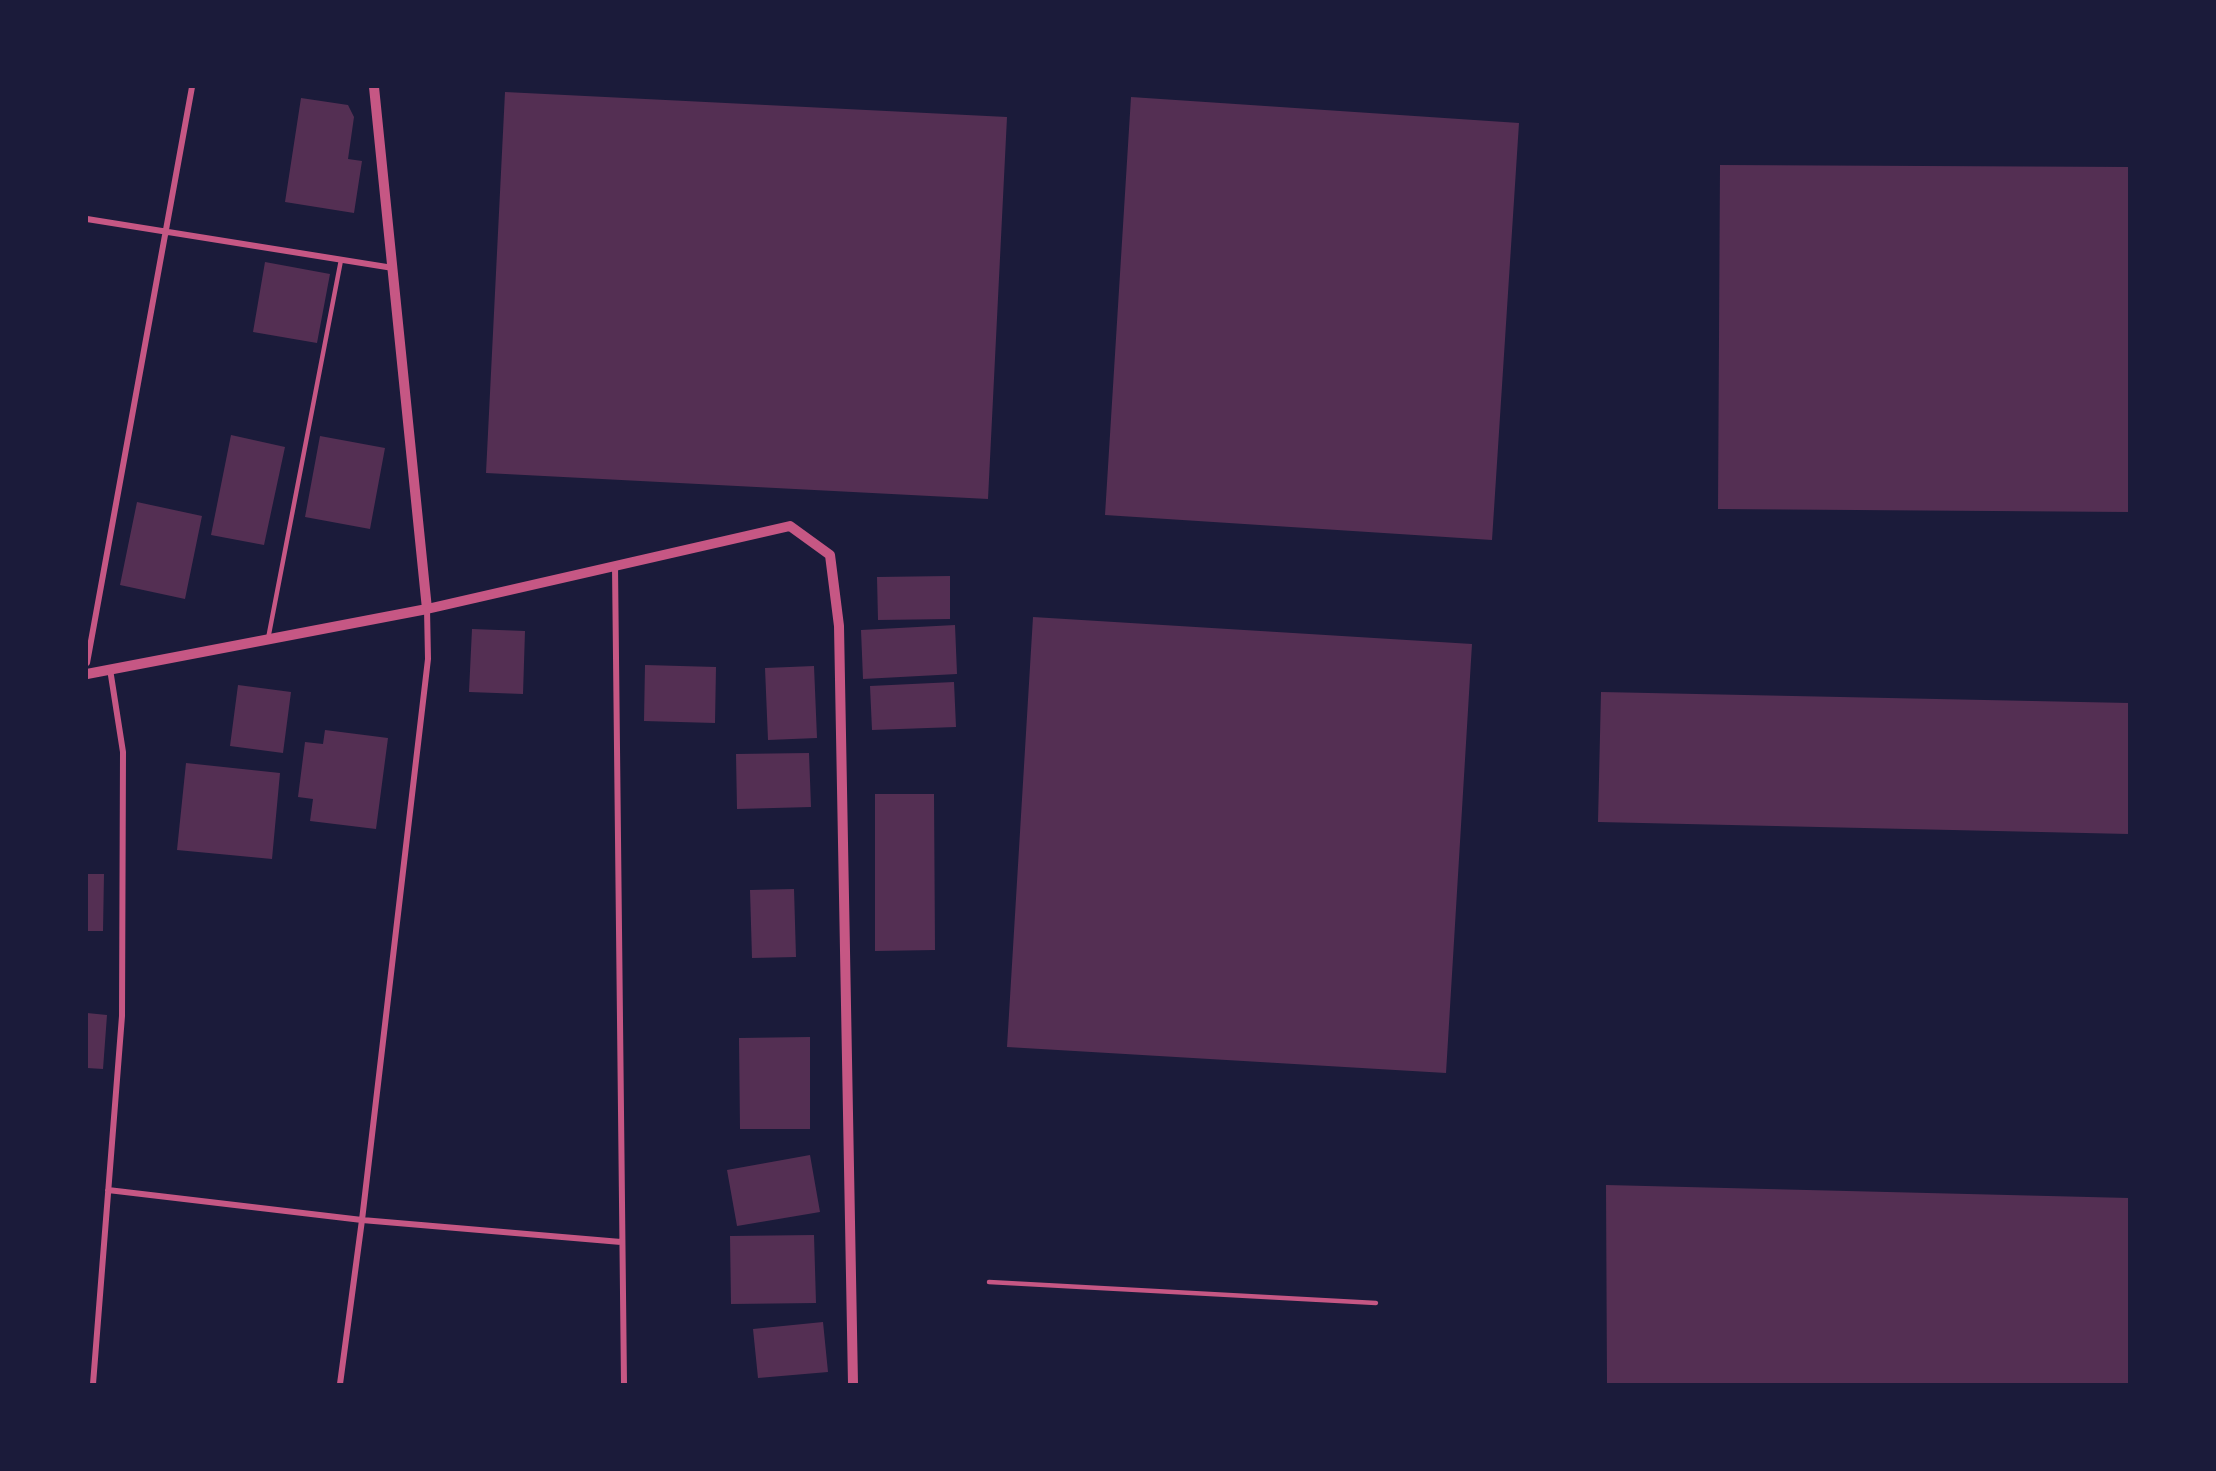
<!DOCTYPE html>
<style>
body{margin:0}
#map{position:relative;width:2216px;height:1471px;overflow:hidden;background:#1b1b3a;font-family:Rubik,sans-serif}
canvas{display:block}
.frame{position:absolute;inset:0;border:88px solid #1b1b3a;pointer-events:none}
</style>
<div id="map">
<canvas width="2216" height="1471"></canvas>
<div class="frame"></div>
</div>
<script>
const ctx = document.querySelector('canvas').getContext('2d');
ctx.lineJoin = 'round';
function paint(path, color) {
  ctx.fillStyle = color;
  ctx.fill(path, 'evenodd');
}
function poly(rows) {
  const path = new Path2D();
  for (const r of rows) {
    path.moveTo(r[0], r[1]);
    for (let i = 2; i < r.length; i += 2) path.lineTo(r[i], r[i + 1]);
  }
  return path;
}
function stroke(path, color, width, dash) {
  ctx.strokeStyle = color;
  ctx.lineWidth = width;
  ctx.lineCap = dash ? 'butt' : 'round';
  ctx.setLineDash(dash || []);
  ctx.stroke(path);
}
paint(poly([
 [505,92,1007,117,988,499,486,473],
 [1131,97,1519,123,1492,540,1105,515],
 [301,98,348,105,354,117,348,159,362,161,354,213,285,202],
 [1720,165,2129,167,2129,512,1718,509],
 [265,262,330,274,317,343,253,332],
 [231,435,285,447,264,545,211,535],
 [320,436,385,448,370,529,305,517],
 [137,502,202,516,185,599,120,585],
 [950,576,950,619,878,620,877,577],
 [1033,617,1472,644,1446,1073,1007,1047],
 [955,625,957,674,863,679,861,630],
 [472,629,525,631,523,694,469,692],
 [645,665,716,667,715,723,644,721],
 [814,666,817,738,768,740,765,668],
 [954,682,956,727,872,730,870,686],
 [238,685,291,692,283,753,230,746],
 [1601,692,2129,703,2129,834,1598,822],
 [325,730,388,738,376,829,310,821,313,799,298,797,305,742,323,744],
 [809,753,811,807,737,809,736,754],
 [186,763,280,773,272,859,177,850],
 [875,794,934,794,935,950,875,951],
 [87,874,104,874,103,931,87,931],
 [794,889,796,957,752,958,750,890],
 [87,1013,107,1015,103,1069,87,1068],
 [810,1037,810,1129,740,1129,739,1038],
 [810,1155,820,1212,737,1226,727,1170],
 [1606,1185,2129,1198,2129,1384,1607,1384],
 [814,1235,816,1303,731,1304,730,1236],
 [823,1322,828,1372,758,1378,753,1329]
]), '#542f53');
stroke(poly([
 [268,639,341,260],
 [989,1282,1376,1303]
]), '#c65784', 4.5);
stroke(poly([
 [87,219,393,268],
 [615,566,624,1384],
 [87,663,192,87],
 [108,1190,362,1220,621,1242],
 [93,1384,122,1016,123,752,110,669],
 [340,1384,362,1220,428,659,427,609]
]), '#c65784', 6);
stroke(poly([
 [374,87,427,609],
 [87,674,427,609,790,526,830,555,839,626,853,1384]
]), '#c65784', 10);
</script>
